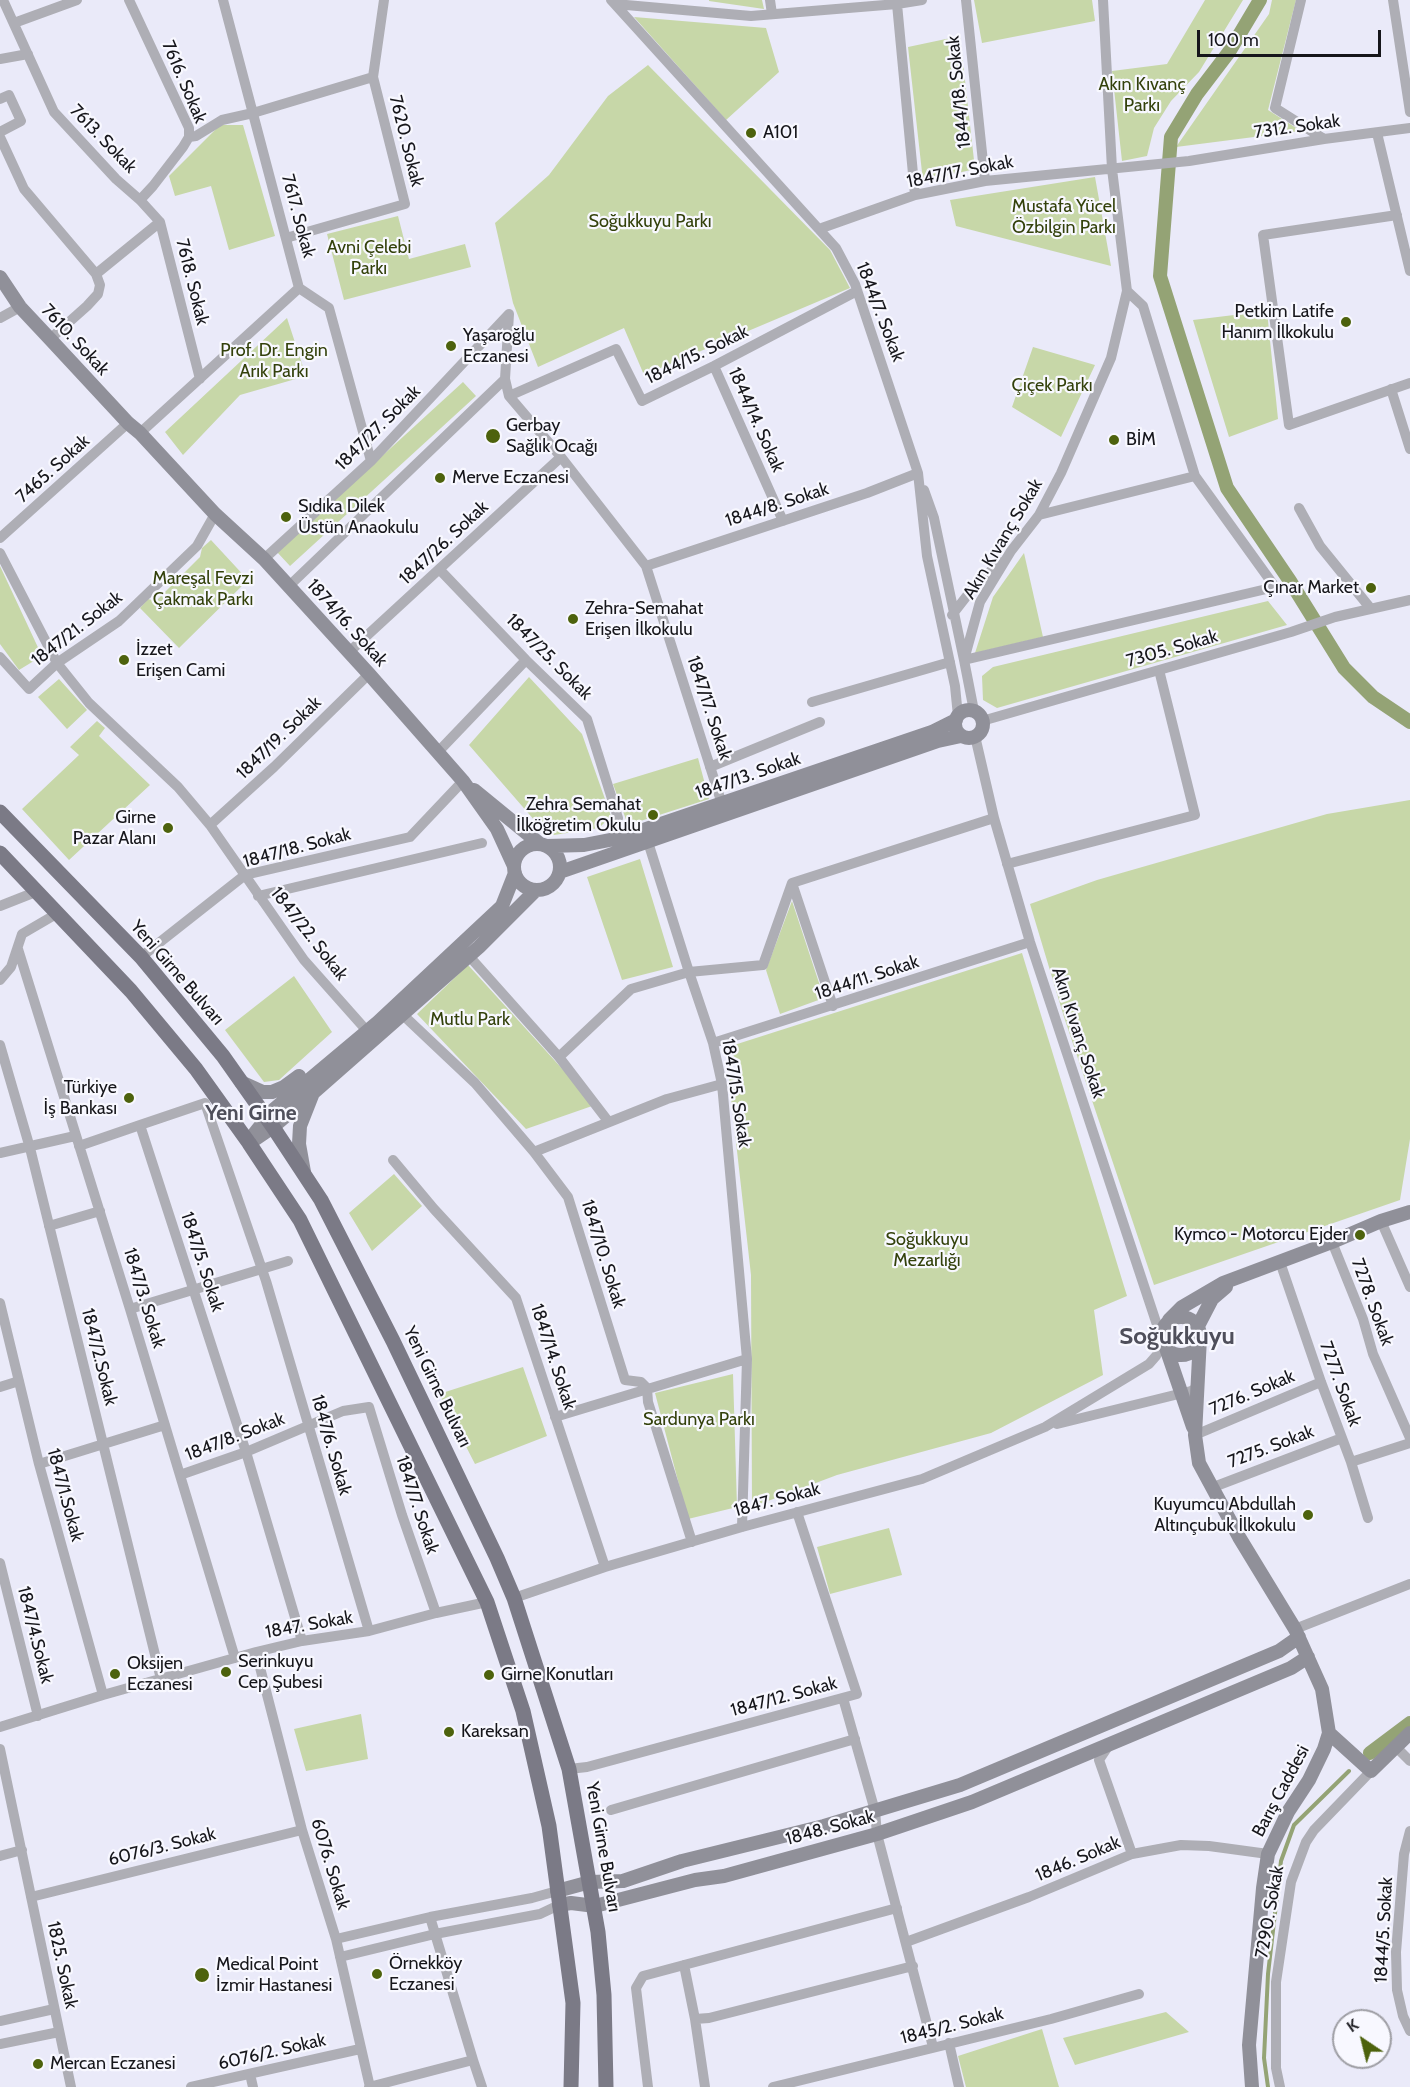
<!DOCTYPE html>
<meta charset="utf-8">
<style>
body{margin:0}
#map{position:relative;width:1410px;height:2087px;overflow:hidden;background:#eaeaf9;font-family:Cabin,sans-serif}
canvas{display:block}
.north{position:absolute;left:1332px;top:2009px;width:60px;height:60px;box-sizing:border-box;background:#f8f8ff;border:2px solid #9e9ea4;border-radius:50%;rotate:325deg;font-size:16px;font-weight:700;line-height:24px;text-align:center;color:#16161b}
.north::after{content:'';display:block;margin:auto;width:21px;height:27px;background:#4d620d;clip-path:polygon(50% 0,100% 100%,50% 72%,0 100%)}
.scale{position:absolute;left:1197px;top:30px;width:184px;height:27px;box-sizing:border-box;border:3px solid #16161b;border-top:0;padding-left:8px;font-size:18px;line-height:21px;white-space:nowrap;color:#16161b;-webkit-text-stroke:4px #f8f8ff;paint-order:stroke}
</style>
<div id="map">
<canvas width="1410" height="2087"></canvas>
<div class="north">K</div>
<div class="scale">100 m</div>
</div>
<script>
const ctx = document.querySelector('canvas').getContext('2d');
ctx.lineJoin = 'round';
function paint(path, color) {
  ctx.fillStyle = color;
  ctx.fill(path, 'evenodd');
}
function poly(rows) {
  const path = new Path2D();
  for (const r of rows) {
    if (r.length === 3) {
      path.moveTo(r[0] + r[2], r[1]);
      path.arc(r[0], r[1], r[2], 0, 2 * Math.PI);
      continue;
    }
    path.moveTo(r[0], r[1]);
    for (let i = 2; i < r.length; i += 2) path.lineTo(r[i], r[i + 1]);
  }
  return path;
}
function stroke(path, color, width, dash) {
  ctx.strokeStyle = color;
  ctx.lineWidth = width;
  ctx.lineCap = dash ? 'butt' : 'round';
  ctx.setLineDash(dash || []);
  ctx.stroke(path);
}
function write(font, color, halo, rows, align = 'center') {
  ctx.font = font + ' Cabin,sans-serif';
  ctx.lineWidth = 4.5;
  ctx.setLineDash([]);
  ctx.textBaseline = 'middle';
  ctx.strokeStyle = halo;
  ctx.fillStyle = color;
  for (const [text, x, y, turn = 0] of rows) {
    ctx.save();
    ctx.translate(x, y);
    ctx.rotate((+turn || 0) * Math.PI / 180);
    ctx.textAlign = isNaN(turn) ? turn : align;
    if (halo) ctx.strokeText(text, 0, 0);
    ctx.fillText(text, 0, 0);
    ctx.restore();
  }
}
paint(poly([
 [709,0,762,0,764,9,709,1],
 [974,0,1092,0,1095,21,982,43],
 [1205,0,1243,0,1199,72,1171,101,1154,128,1147,156,1122,161,1112,71,1167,64],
 [1272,0,1296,0,1268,110,1301,131,1176,147,1269,14],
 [634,17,766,28,779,72,726,120],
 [960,36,975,169,923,181,908,47],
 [648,65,830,250,850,288,644,375,624,328,538,367,513,303,495,223,549,175,608,96],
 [220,125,243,125,275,236,229,250,211,186,175,196,169,176],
 [1095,177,1111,266,956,226,950,200],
 [398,216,409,259,465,244,471,267,344,300,327,234],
 [1267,311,1278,419,1229,437,1193,320],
 [287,318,306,376,240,395,183,455,165,432],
 [1033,347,1095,365,1061,437,1012,407],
 [463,382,476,396,290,566,277,552],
 [211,540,248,580,179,648,140,608,148,599,156,601,200,557,202,548],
 [1024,553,1043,637,975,653,993,597],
 [0,566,42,656,19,670,0,644],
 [1268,601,1287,625,997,708,983,700,982,676,993,667],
 [529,677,582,734,611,816,599,828,554,835,542,829,469,745],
 [59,679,87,710,67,729,38,697],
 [97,721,105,728,99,736,150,785,69,860,22,809,79,755,70,747],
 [698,758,709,799,628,825,613,784],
 [1410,800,1410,1139,1400,1200,1154,1285,1064,1017,1030,904,1097,880,1327,814],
 [640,859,673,967,622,980,587,877],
 [792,901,824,998,780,1014,766,970],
 [1022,953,1127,1296,1094,1310,1103,1375,991,1433,837,1475,752,1507,751,1275,729,1080,737,1071,731,1046],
 [468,965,595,1105,526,1129,417,1014],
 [294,976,332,1032,279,1080,264,1082,225,1030],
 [394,1174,422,1206,372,1251,349,1213],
 [523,1367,547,1436,475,1464,439,1394],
 [733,1374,737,1507,688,1519,655,1393],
 [889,1528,902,1575,830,1594,817,1547],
 [361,1714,368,1759,306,1771,294,1729],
 [1166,2012,1189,2032,1075,2065,1063,2038],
 [1042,2029,1059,2087,966,2087,958,2056]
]), '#c7d7a8');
stroke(poly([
 [1268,2087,1264,2058,1268,1974,1281,1861,1294,1825,1349,1771]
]), '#94a375', 4);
stroke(poly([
 [1260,0,1229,52,1197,94,1171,137,1160,276,1227,488,1290,581,1344,668,1373,697,1410,722],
 [1370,1753,1410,1723]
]), '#94a375', 14);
stroke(poly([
 [3,0,54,112,116,179,140,200,160,222,200,379],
 [129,0,189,128,189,137,183,147,153,186,140,200],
 [223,0,299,288,329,308,371,461],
 [611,0,836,248,855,284,918,473,927,556,955,686,958,716],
 [770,0,772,14],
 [966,0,985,181],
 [1301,0,1275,108,1324,139],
 [1393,0,1410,112],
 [615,4,751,16,897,4,922,0],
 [897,4,915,195],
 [14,23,77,0],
 [0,59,28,54],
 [0,99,9,95,21,121,0,132],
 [1377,133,1410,271],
 [0,137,24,189,96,274,160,222],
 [189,137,196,136,222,120,253,113,373,77],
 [1397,215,1263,235,1289,425,1410,383],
 [819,229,915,195,985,181,1189,161,1324,139,1410,128],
 [286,238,405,204,373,77,384,0],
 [509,314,505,379,509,396,561,457,646,566,722,804],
 [0,318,20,307],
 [50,339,87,306,98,294,100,285,96,274],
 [714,366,783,521],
 [1391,389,1410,449],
 [509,396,616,349,642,401,714,366,857,291],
 [140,433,299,288],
 [924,490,934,518,964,660,1275,587,1195,476],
 [1299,508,1320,546,1371,609],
 [1039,515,1195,476,1143,306,1127,291],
 [0,538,128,423],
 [0,553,57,663,89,703,178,787,210,825,304,960,367,1031],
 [264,559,371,461,509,314],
 [646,566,867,493,918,473],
 [440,570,526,660,587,719,618,818],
 [289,586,505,379],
 [952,615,973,588,1000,562],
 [348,653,561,457],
 [0,657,29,689,57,663,119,621,197,546,215,514],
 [812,702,950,662],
 [974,711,964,660,980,602,1011,551,1039,515,1061,473,1111,358,1127,291,1112,169,1103,0],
 [982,721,1291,632,1335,617,1410,600],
 [975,736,994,818,1030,942,1161,1337],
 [438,752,526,660],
 [710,767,820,722],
 [210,825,274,767,369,674],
 [648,842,689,972,713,1043,722,1084,747,1359,742,1527],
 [1007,864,1195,815,1159,670],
 [792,883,994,818],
 [258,896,482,843],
 [0,906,38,891],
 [18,949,130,1309,235,1658],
 [469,956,559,1057,608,1121],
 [141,957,245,875,410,837,463,781],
 [0,980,11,967,22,934,58,913],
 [403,1015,475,1083,534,1152,568,1197,625,1380,641,1382,647,1388,648,1402,692,1542],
 [713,1043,1030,942],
 [0,1045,30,1148,161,1679],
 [559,1057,631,989,689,972,763,965,792,883,833,1006],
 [79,1146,140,1125],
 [534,1152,667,1099,722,1084],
 [0,1153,75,1136],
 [393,1160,434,1209,516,1298,605,1567],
 [1381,1221,1410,1287],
 [49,1226,100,1211],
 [1332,1242,1363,1319,1373,1354,1410,1438],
 [1280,1262,1321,1382,1351,1462,1368,1518],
 [0,1303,39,1464,103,1695],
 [130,1309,288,1261],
 [0,1387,19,1381],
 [555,1417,747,1359],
 [1057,1424,1191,1391,1198,1387],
 [1195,1435,1321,1382],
 [1351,1462,1410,1443],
 [39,1464,165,1425],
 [180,1475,246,1452,343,1411,369,1407,402,1515,436,1613],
 [1211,1488,1342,1438],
 [0,1563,38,1716],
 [514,1598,605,1567,742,1527,922,1479,1045,1427,1149,1364,1156,1356,1163,1343],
 [1295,1629,1410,1584],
 [302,1641,246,1452,140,1125,205,1103,266,1281,369,1631],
 [256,1652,302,1830,336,1939,370,2087],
 [843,1698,875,1811,877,1834,933,2047],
 [0,1727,103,1695,256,1652,302,1641,369,1631,436,1613,487,1602],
 [1109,1745,1099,1760,1132,1854],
 [1395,1746,1410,1761],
 [0,1749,71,2087],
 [569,1769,587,1767,857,1694,797,1512],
 [611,1810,855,1739],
 [1410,1831,1404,1854,1396,1952,1397,1990,1403,2016,1410,2031],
 [0,1856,22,1850],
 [31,1897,302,1830],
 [336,1939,430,1917,532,1898,557,1891],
 [906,1942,1029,1897,1132,1854,1181,1845,1209,1846,1268,1854],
 [340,1957,435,1934,540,1914,559,1905],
 [684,1965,695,2019,705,2087],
 [695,2019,709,2018,913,1966],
 [0,2021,54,2009],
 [949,2043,959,2087],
 [0,2044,59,2032],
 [473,2060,482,2087],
 [250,2074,253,2087],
 [191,2087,360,2049],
 [369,2087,473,2060,430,1917],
 [648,2087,636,1988,643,1976,897,1908],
 [773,2087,1051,2019,1139,1994],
 [1280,2087,1276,2068,1276,1982,1291,1882,1306,1842,1314,1830,1371,1771]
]), '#aeaeb5', 10);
stroke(poly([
 [0,277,20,307,50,339,128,423,140,433,215,514,264,559,369,674,463,781,497,829,514,866],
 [969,724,14],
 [474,790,540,844],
 [537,867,23],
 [547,846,584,845,620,838,932,732,956,720],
 [560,872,938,741,961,736],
 [241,1082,263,1092,272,1092,284,1087,299,1076],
 [251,1142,273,1127,309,1096],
 [249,1143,254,1134,273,1110,378,1022,502,906,515,873],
 [304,1172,299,1144,300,1126,313,1093,479,947,536,890],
 [1181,1336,19],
 [1169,1320,1182,1307,1223,1283,1332,1242,1381,1221,1410,1212],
 [1198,1326,1212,1299,1226,1287],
 [1200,1338,1195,1435,1199,1463,1239,1537,1295,1629,1322,1689,1329,1733,1324,1749,1309,1780,1288,1812,1268,1854,1263,1888,1249,2045,1252,2087],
 [1166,1348,1193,1427],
 [1329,1733,1371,1771,1410,1733],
 [557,1891,590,1882,623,1881,682,1861,824,1826,960,1785,1279,1651,1299,1637],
 [559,1905,571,1903,595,1906,695,1880,724,1876,877,1834,972,1802,1291,1668,1308,1657]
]), '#909099', 14);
stroke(poly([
 [0,812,141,957,223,1056,273,1127,321,1200,393,1341,497,1558,514,1598,569,1769,598,1932,604,1995,606,2087],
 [0,853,131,991,196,1069,249,1143,300,1220,487,1602,523,1711,549,1826,573,2003,571,2087]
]), '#7b7a86', 15);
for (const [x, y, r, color] of [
 [751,133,6,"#4d620d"],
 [1346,322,6,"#4d620d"],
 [451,346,6,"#4d620d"],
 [493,436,8,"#4d620d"],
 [1114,440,6,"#4d620d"],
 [440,478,6,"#4d620d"],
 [286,517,6,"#4d620d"],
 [1371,588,6,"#4d620d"],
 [573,619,6,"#4d620d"],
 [124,660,6,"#4d620d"],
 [653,815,6,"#4d620d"],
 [168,828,6,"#4d620d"],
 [129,1098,6,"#4d620d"],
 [1360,1235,6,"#4d620d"],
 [1308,1515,6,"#4d620d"],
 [226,1672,6,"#4d620d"],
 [115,1674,6,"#4d620d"],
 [489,1675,6,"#4d620d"],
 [449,1732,6,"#4d620d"],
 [377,1974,6,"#4d620d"],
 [202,1975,8,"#4d620d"],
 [38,2064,6,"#4d620d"]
]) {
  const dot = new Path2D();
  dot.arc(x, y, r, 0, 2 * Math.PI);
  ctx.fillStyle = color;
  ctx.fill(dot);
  stroke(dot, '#f8f8ff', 2);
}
write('18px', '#16161b', '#f8f8ff', [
 ["7616. Sokak",184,82,67],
 ["1844/18. Sokak",959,92,-96],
 ["7312. Sokak",1297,127,-8],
 ["7613. Sokak",103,139,46],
 ["7620. Sokak",406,141,76],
 ["1847/17. Sokak",960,172,-11],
 ["7617. Sokak",298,216,75],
 ["7618. Sokak",192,282,76],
 ["1844/7. Sokak",880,312,69],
 ["7610. Sokak",75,340,47],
 ["1844/15. Sokak",697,355,-26],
 ["1844/14. Sokak",756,420,66],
 ["1847/27. Sokak",378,428,-45],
 ["7465. Sokak",53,469,-42],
 ["1844/8. Sokak",777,505,-18],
 ["Akın Kıvanç Sokak",1003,539,-59],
 ["1847/26. Sokak",444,543,-43],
 ["1874/16. Sokak",347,623,48],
 ["1847/21. Sokak",77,629,-38],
 ["7305. Sokak",1172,649,-16],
 ["1847/25. Sokak",549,657,45],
 ["1847/17. Sokak",709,708,72],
 ["1847/19. Sokak",279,738,-44],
 ["1847/13. Sokak",748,776,-19],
 ["1847/18. Sokak",297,848,-15],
 ["1847/22. Sokak",309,934,52],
 ["Yeni Girne Bulvarı",177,973,49],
 ["1844/11. Sokak",867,978,-18],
 ["Akın Kıvanç Sokak",1078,1033,72],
 ["1847/15. Sokak",736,1093,81],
 ["1847/10. Sokak",603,1254,73],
 ["1847/5. Sokak",202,1262,72],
 ["1847/3. Sokak",144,1298,73],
 ["7278. Sokak",1372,1302,70],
 ["1847/2.Sokak",99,1357,76],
 ["1847/14. Sokak",553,1357,72],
 ["7277. Sokak",1340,1384,70],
 ["Yeni Girne Bulvarı",437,1387,64],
 ["7276. Sokak",1252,1393,-23],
 ["1847/8. Sokak",235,1437,-21],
 ["1847/6. Sokak",331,1445,74],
 ["7275. Sokak",1271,1447,-21],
 ["1847/1.Sokak",65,1495,75],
 ["1847. Sokak",777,1500,-15],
 ["1847/7. Sokak",417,1505,72],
 ["1847. Sokak",309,1625,-10],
 ["1847/4.Sokak",35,1635,76],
 ["1847/12. Sokak",784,1697,-15],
 ["Barış Caddesi",1281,1791,-62],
 ["1848. Sokak",830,1828,-15],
 ["6076/3. Sokak",162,1847,-14],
 ["Yeni Girne Bulvarı",603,1847,80],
 ["1846. Sokak",1078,1859,-23],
 ["6076. Sokak",330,1864,73],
 ["7290. Sokak",1270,1912,-80],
 ["1844/5. Sokak",1384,1930,-87],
 ["1825. Sokak",62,1965,78],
 ["1845/2. Sokak",952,2026,-14],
 ["6076/2. Sokak",272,2052,-13]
]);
write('18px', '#33410b', '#f8f8ff', [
 ["Akın Kıvanç",1142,85],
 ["Parkı",1142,106],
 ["Mustafa Yücel",1064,207],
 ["Özbilgin Parkı",1064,228],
 ["Soğukkuyu Parkı",650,222],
 ["Avni Çelebi",369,248],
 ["Parkı",369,269],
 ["Prof. Dr. Engin",274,351],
 ["Arık Parkı",274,372],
 ["Çiçek Parkı",1052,386],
 ["Mareşal Fevzi",203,579],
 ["Çakmak Parkı",203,600],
 ["Mutlu Park",470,1020],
 ["Soğukkuyu",927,1240],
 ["Mezarlığı",927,1261],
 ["Sardunya Parkı",699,1420]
]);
write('18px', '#16161b', '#f8f8ff', [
 ["A101",763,133],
 ["Petkim Latife",1334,312,"right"],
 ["Hanım İlkokulu",1334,333,"right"],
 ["Yaşaroğlu",463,336],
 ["Eczanesi",463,357],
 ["Gerbay",506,426],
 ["Sağlık Ocağı",506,447],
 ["BİM",1126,440],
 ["Merve Eczanesi",452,478],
 ["Sıdıka Dilek",298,507],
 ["Üstün Anaokulu",298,528],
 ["Çınar Market",1359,588,"right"],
 ["Zehra-Semahat",585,609],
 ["Erişen İlkokulu",585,630],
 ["İzzet",136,650],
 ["Erişen Cami",136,671],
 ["Zehra Semahat",641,805,"right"],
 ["İlköğretim Okulu",641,826,"right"],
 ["Girne",156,818,"right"],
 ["Pazar Alanı",156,839,"right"],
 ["Türkiye",117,1088,"right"],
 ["İş Bankası",117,1109,"right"],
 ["Kymco - Motorcu Ejder",1348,1235,"right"],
 ["Kuyumcu Abdullah",1296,1505,"right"],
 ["Altınçubuk İlkokulu",1296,1526,"right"],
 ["Serinkuyu",238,1662],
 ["Cep Şubesi",238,1683],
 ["Oksijen",127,1664],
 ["Eczanesi",127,1685],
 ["Girne Konutları",501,1675],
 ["Kareksan",461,1732],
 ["Örnekköy",389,1964],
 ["Eczanesi",389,1985],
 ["Medical Point",216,1965],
 ["İzmir Hastanesi",216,1986],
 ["Mercan Eczanesi",50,2064]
], 'left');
write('bold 21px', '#4f4f5b', '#f8f8ff', [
 ["Yeni Girne",251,1114]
]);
write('bold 24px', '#4f4f5b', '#f8f8ff', [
 ["Soğukkuyu",1177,1337]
]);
</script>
